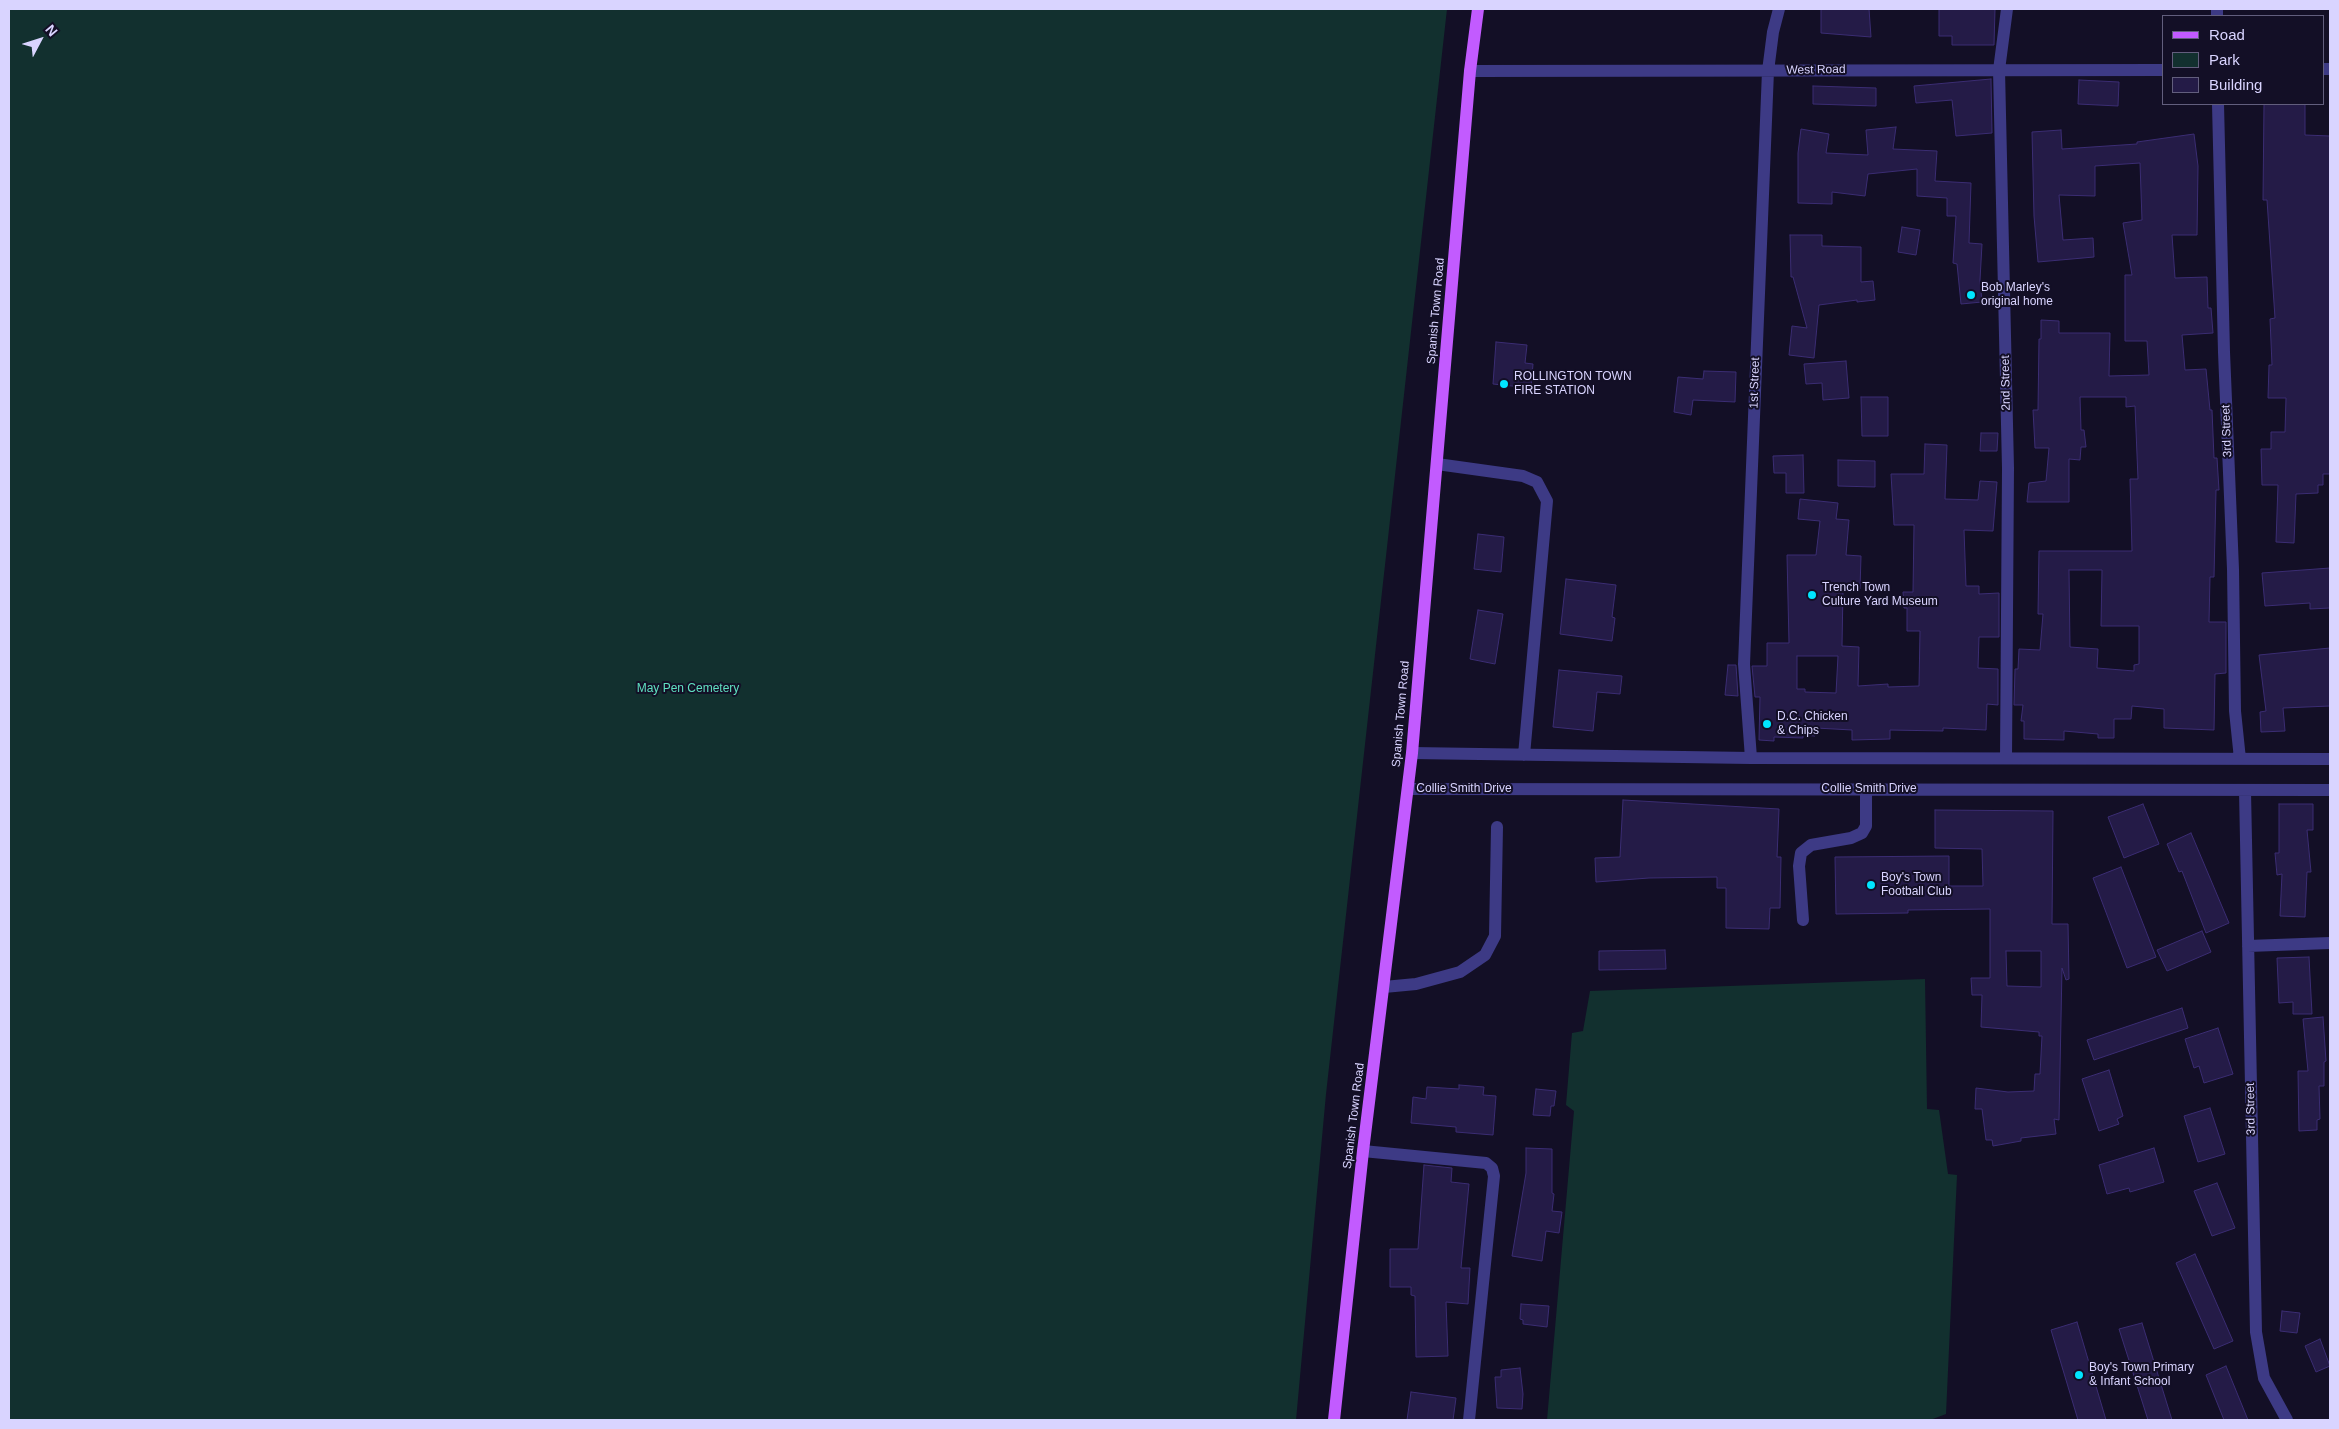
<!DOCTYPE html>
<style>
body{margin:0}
#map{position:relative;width:2339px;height:1429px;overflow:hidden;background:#130f26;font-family:Arial,sans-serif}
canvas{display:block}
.frame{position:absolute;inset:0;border:10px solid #d9d4ff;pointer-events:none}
.legend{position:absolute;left:2162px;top:15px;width:162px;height:90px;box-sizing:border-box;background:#130f26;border:1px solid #625e7d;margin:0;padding:6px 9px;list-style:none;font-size:15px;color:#d9d4ff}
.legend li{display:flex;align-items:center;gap:10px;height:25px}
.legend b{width:25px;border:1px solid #625e7d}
.north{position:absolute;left:15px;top:15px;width:50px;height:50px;-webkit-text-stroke:4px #130f26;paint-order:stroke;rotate:50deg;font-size:14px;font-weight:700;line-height:20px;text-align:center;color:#d9d4ff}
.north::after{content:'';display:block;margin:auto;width:18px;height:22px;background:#d9d4ff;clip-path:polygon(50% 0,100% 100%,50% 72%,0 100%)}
</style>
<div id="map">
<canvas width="2339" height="1429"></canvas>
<div class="frame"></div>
<ul class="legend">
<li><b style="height:6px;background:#c25bff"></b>Road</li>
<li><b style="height:14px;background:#12302f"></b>Park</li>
<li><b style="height:14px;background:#241b47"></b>Building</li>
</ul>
<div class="north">N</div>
</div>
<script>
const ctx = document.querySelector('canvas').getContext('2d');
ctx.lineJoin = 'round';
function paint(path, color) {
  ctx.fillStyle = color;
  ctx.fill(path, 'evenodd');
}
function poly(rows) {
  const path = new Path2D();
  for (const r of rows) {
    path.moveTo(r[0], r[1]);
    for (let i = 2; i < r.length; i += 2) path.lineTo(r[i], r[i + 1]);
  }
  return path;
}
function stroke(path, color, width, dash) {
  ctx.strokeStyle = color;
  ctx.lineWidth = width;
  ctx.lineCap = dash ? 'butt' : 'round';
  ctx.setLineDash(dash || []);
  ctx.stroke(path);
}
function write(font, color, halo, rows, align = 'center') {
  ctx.font = font + ' Arial,sans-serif';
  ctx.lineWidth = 4;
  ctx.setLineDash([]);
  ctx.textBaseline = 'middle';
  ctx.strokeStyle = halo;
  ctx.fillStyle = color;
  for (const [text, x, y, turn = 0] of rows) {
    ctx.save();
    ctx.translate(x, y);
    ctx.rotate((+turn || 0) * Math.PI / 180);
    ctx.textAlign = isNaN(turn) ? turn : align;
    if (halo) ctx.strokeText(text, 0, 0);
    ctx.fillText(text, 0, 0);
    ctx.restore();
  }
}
paint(poly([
 [9,9,1447,9,1326,1094,1296,1420,9,1420],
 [1925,979,1927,1109,1939,1110,1948,1174,1957,1175,1946,1414,1930,1420,1547,1420,1574,1111,1566,1105,1572,1033,1583,1031,1590,991]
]), '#12302f');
const building = poly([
 [1821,9,1869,9,1871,37,1821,33,1821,9],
 [1939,9,1995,9,1994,45,1952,45,1952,36,1939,36,1939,9],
 [1991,79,1992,133,1956,136,1952,100,1916,103,1914,86,1991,79],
 [2079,80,2119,82,2118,106,2078,104,2079,80],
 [1813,86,1876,88,1876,106,1813,104,1813,86],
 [2264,104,2305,104,2305,135,2330,136,2330,474,2323,474,2323,485,2318,485,2318,493,2296,494,2294,543,2276,542,2278,485,2262,485,2261,449,2271,449,2271,432,2285,432,2286,398,2268,398,2269,365,2272,365,2270,319,2275,318,2267,200,2263,200,2264,104],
 [1896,127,1893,149,1937,151,1935,181,1971,183,1969,243,1982,244,1980,280,1982,302,1961,304,1957,264,1953,263,1956,216,1947,216,1947,198,1917,196,1917,169,1868,174,1865,196,1832,192,1832,204,1798,203,1798,153,1801,129,1829,134,1826,153,1868,155,1866,130,1896,127],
 [2061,130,2062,149,2137,144,2137,142,2194,134,2198,166,2197,235,2172,235,2175,278,2207,277,2208,308,2211,308,2213,333,2182,335,2185,370,2206,369,2210,410,2212,410,2214,458,2217,458,2219,490,2216,490,2214,577,2210,577,2209,622,2226,622,2226,673,2215,674,2214,730,2164,728,2164,709,2132,706,2131,719,2114,719,2114,738,2098,738,2098,734,2064,731,2064,740,2024,739,2024,721,2021,721,2023,705,2014,705,2015,669,2018,669,2019,649,2040,650,2043,614,2038,614,2039,551,2132,551,2130,479,2138,479,2135,406,2126,407,2126,397,2080,397,2081,430,2084,430,2086,447,2081,447,2080,460,2069,459,2069,502,2027,502,2029,483,2046,481,2049,448,2035,448,2033,410,2038,410,2039,339,2041,339,2041,320,2059,321,2059,333,2110,333,2109,376,2149,375,2147,341,2125,341,2125,275,2132,275,2123,223,2142,220,2140,163,2095,166,2095,196,2059,195,2063,240,2093,238,2094,257,2038,262,2034,216,2032,132,2061,130],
 [2069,570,2102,570,2101,626,2139,626,2139,664,2134,665,2134,671,2097,668,2098,649,2070,647,2069,570],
 [1902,227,1920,230,1916,255,1898,252,1902,227],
 [1790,235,1822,235,1822,246,1861,247,1861,282,1873,281,1875,300,1857,302,1857,300,1819,305,1814,358,1789,355,1792,326,1807,328,1793,277,1791,277,1790,235],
 [1496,342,1527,345,1525,363,1533,364,1531,388,1493,384,1496,342],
 [1846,361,1849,398,1823,400,1822,383,1806,384,1804,364,1846,361],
 [1704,371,1736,372,1735,402,1693,400,1691,415,1674,412,1678,377,1703,379,1704,371],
 [1861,397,1888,397,1888,436,1862,436,1861,397],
 [1981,433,1998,433,1997,451,1980,451,1981,433],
 [1925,444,1947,445,1945,499,1978,500,1980,481,1997,482,1993,531,1964,530,1966,586,1979,586,1979,594,1999,593,1999,637,1979,637,1978,668,1998,669,1998,705,1987,704,1986,730,1943,728,1943,731,1890,730,1890,739,1852,740,1852,730,1816,728,1815,736,1803,735,1803,738,1774,737,1774,741,1759,740,1760,697,1755,697,1752,666,1767,666,1767,643,1789,643,1787,555,1816,555,1820,521,1798,519,1800,499,1838,503,1836,519,1849,520,1846,555,1861,556,1860,589,1843,589,1842,646,1859,647,1858,686,1888,684,1888,687,1919,686,1920,631,1907,631,1907,608,1904,608,1903,592,1913,592,1914,525,1894,525,1891,474,1924,474,1925,444],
 [1797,656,1838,656,1836,693,1805,692,1805,689,1797,689,1797,656],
 [1803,455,1804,493,1786,493,1786,473,1774,473,1773,456,1803,455],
 [1838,460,1875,461,1875,487,1838,486,1838,460],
 [1478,534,1504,537,1501,572,1474,569,1478,534],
 [2330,568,2330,608,2310,609,2310,603,2265,606,2262,573,2330,568],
 [1566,579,1616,585,1612,617,1615,618,1612,641,1560,634,1566,579],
 [1478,610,1503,614,1495,664,1470,659,1478,610],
 [2330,648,2330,706,2283,708,2285,731,2261,732,2260,712,2266,711,2259,655,2330,648],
 [1728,665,1736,665,1738,696,1725,695,1728,665],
 [1559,670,1622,676,1620,694,1597,692,1593,731,1553,727,1559,670],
 [1623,800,1779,809,1777,857,1781,857,1780,908,1770,908,1769,929,1726,928,1726,888,1717,888,1717,877,1649,878,1596,882,1595,858,1620,857,1623,800],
 [2143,804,2159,844,2124,858,2108,817,2143,804],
 [2279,804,2313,804,2313,830,2307,830,2311,872,2307,872,2305,917,2280,916,2282,874,2277,875,2275,853,2279,853,2279,804],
 [1935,810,2053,811,2052,924,2068,924,2069,979,2066,980,2062,968,2059,1120,2054,1119,2056,1134,2021,1138,2021,1141,1993,1146,1992,1140,1986,1140,1982,1109,1975,1109,1976,1088,2008,1092,2034,1091,2035,1074,2040,1074,2042,1036,2039,1036,2039,1032,1981,1027,1982,995,1972,995,1971,978,1990,978,1990,909,1908,910,1908,913,1836,914,1835,857,1949,856,1949,886,1983,886,1982,849,1935,848,1935,810],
 [2006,951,2041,951,2041,987,2007,986,2006,951],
 [2191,833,2229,923,2206,933,2182,871,2179,872,2167,844,2191,833],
 [2121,867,2156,957,2127,968,2093,878,2121,867],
 [2202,931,2211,952,2167,971,2157,950,2202,931],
 [1665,950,1666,969,1599,970,1599,951,1665,950],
 [2309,957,2312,1014,2293,1014,2293,1002,2279,1003,2277,958,2309,957],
 [2182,1008,2188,1028,2094,1060,2087,1040,2182,1008],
 [2323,1017,2326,1061,2324,1062,2324,1086,2319,1086,2320,1119,2317,1120,2317,1130,2299,1131,2298,1071,2308,1071,2303,1019,2323,1017],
 [2218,1028,2233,1074,2204,1083,2199,1066,2194,1068,2185,1039,2218,1028],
 [2109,1070,2123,1116,2117,1119,2119,1124,2099,1131,2082,1079,2109,1070],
 [1459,1085,1484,1087,1483,1095,1496,1096,1493,1135,1456,1132,1456,1127,1411,1123,1413,1097,1426,1099,1427,1087,1459,1089,1459,1085],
 [1536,1089,1556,1091,1554,1106,1551,1106,1550,1116,1533,1115,1536,1089],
 [2210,1108,2225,1154,2198,1162,2184,1116,2210,1108],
 [1526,1148,1552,1149,1552,1193,1554,1194,1552,1211,1562,1212,1559,1233,1546,1231,1542,1261,1512,1256,1526,1173,1526,1148],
 [2154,1148,2164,1182,2130,1192,2129,1188,2107,1194,2099,1165,2154,1148],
 [1424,1165,1452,1168,1451,1182,1469,1184,1461,1268,1470,1268,1468,1304,1446,1302,1448,1356,1416,1357,1415,1296,1411,1295,1411,1287,1390,1287,1390,1249,1418,1249,1424,1165],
 [2217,1183,2235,1228,2212,1236,2194,1191,2217,1183],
 [2195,1254,2233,1341,2214,1349,2176,1263,2195,1254],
 [1521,1304,1549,1306,1547,1327,1523,1324,1523,1320,1520,1319,1521,1304],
 [2282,1311,2300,1313,2297,1333,2280,1331,2282,1311],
 [2077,1322,2106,1420,2078,1420,2051,1330,2077,1322],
 [2142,1323,2172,1420,2148,1420,2119,1329,2142,1323],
 [2320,1339,2330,1366,2316,1372,2305,1346,2320,1339],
 [2226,1366,2248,1420,2224,1420,2206,1375,2226,1366],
 [1520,1368,1523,1394,1522,1409,1497,1408,1495,1377,1501,1377,1501,1370,1520,1368],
 [1411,1392,1456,1398,1453,1420,1407,1420,1411,1392]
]);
paint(building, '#241b47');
stroke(building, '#3b2d73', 1);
stroke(poly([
 [2217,9,2217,16],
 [2323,69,2330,69],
 [1470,71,2163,70],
 [2218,104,2224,352,2233,569,2235,711,2240,759],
 [1437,464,1523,476,1537,482,1547,501,1524,755],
 [1412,753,1751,758,2330,759],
 [1751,758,1744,664,1768,71,1773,32,1779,9],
 [2006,758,2008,468,1999,70,2007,9],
 [1408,789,2330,790],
 [2245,791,2256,1332,2264,1378,2287,1420],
 [1803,920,1799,866,1801,853,1811,845,1851,838,1862,833,1866,826,1866,790],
 [2248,946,2330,943],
 [1384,987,1416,984,1460,972,1485,955,1495,936,1497,827],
 [1363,1151,1486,1163,1492,1168,1494,1176,1469,1420]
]), '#3d3a85', 12);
stroke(poly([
 [1334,1420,1363,1151,1412,753,1470,71,1478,9]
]), '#c25bff', 12);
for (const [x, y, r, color] of [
 [1971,295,5,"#00e5ff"],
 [1504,384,5,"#00e5ff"],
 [1812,595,5,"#00e5ff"],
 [1767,724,5,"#00e5ff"],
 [1871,885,5,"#00e5ff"],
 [2079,1375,5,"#00e5ff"]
]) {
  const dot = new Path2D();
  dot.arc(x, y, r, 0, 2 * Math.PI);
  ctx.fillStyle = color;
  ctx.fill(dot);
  stroke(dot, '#130f26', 2);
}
write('12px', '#d9d4ff', '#130f26', [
 ["West Road",1816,70,-1],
 ["Spanish Town Road",1436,311,-85],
 ["1st Street",1755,383,-88],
 ["2nd Street",2006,383,-91],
 ["3rd Street",2227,431,-92],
 ["Spanish Town Road",1401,714,-85],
 ["Collie Smith Drive",1464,789],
 ["Collie Smith Drive",1869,789],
 ["3rd Street",2251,1109,-91],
 ["Spanish Town Road",1354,1116,-83]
]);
write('12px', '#d9d4ff', '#130f26', [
 ["Bob Marley's",1981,288],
 ["original home",1981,302],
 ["ROLLINGTON TOWN",1514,377],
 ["FIRE STATION",1514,391],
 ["Trench Town",1822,588],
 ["Culture Yard Museum",1822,602],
 ["D.C. Chicken",1777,717],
 ["& Chips",1777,731],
 ["Boy's Town",1881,878],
 ["Football Club",1881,892],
 ["Boy's Town Primary",2089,1368],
 ["& Infant School",2089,1382]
], 'left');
write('12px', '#5fe0c0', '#130f26', [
 ["May Pen Cemetery",688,689]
]);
</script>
